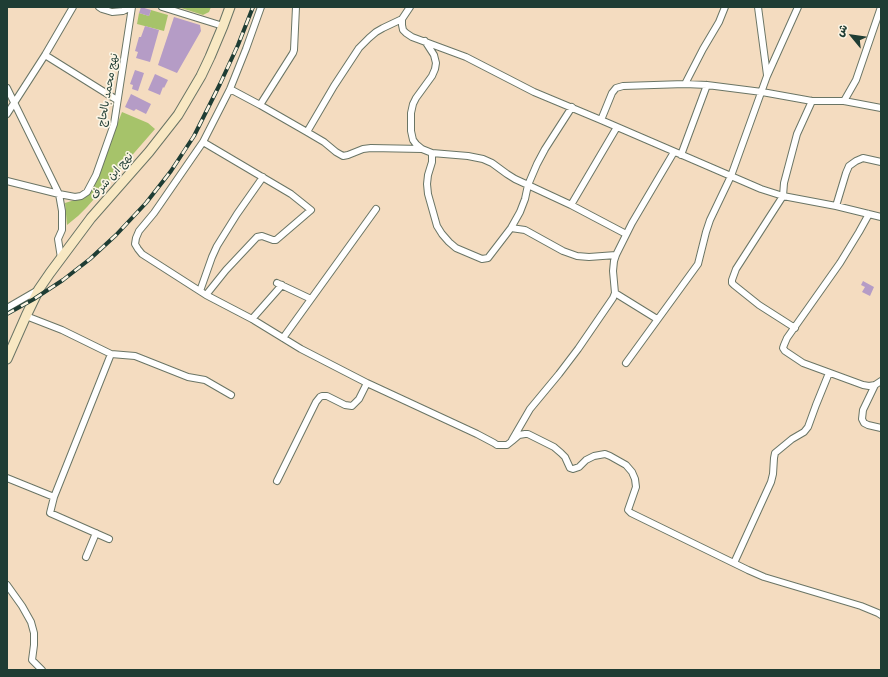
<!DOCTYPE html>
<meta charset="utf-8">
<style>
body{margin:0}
#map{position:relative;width:888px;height:677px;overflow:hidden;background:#f4dcc0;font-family:Delius,"Playpen Sans Arabic",sans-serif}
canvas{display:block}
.frame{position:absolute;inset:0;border:8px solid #1f3d34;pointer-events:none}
.north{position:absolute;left:832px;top:16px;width:40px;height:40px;-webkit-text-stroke:3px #fcf5e5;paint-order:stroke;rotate:299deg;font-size:11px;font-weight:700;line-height:16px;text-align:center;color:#1f3d34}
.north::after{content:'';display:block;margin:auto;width:14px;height:18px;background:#1f3d34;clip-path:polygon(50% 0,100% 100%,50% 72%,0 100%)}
</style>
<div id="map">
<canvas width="888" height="677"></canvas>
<div class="frame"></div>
<div class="north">ش</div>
</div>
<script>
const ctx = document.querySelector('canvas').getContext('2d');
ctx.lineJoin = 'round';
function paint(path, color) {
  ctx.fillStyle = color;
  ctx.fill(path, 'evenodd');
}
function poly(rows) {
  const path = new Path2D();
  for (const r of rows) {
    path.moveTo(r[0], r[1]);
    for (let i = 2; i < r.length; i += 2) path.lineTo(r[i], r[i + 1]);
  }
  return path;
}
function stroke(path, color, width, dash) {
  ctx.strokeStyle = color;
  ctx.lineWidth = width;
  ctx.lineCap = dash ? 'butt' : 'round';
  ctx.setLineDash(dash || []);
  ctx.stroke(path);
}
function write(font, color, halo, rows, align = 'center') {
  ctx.font = font + ' Delius,"Playpen Sans Arabic",sans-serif';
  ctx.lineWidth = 3.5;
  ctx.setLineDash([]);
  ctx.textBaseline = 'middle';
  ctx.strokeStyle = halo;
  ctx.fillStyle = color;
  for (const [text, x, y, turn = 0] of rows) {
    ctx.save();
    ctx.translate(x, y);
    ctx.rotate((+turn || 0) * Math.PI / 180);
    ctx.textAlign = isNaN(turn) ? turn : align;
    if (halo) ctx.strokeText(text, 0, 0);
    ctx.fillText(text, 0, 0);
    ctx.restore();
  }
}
paint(poly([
 [178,7,211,7,209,12,203,15],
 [151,10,168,15,164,31,137,24,139,13,149,16],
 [122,112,148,123,155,129,87,207,78,216,67,225,65,203,81,198,88,194,93,187]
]), '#a6c36a');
paint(poly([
 [141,7,151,10,149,16,139,13],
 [174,17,200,25,201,31,177,73,158,65],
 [145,26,159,30,150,62,136,58,138,52,135,51,139,37,141,37],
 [135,70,144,73,138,91,132,89,133,85,130,84],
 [155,74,168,80,164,88,163,87,160,95,148,90],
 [131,94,151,104,146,114,136,109,134,111,125,107],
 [863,281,874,287,870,296,862,292,865,287,861,285]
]), '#b59cc6');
const minor = poly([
 [99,7,102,9,112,12,123,11,131,7],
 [162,7,223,26],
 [261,7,246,49,230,89,203,142,154,213,139,231,136,238,135,244,138,249,142,254,206,295,252,319,301,349,367,383,477,434,494,443,497,445,507,445,512,441,519,435,525,434,528,434,554,447,561,453,565,457,570,468,573,469,579,467,586,460,594,456,605,454,610,456,626,465,632,472,635,479,636,487,628,510,631,513,748,570,764,577,861,606,878,613,881,615],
 [296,7,294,50,293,53,260,105,307,132,324,142,336,152,343,156,348,155,363,149,371,148,422,149],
 [410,7,402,19,402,25,403,30,406,33,412,37,466,57,534,92,601,120,761,189,783,196,836,206,881,217],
 [758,7,767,75],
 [425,41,434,55,436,63,435,69,432,76,416,98,413,104,411,113,411,131,413,140,416,144,422,149,432,153,468,156,483,159,492,163,507,174,515,179,528,185,525,199,520,212,511,228,488,258,482,259,456,248,449,242,442,234,437,226,428,194,427,184,428,175,432,162,432,153],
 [45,55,117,100],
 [685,84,703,49,719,22,725,7],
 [7,88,59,194,62,211,62,230,58,239,61,258],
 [230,89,260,105],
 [844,101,856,80,881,7],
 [572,107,545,149,537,164,528,185,571,205,626,234],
 [7,114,45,55,73,7],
 [601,120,612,93,616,88,623,86,685,84,707,85,762,92,812,101,844,101,881,108],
 [307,132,334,86,359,48,369,38,376,32,383,28,402,19],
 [203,142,291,194,311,210,276,240,273,240,262,236,257,237,226,270,206,295],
 [681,155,707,85],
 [7,181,59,194,75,197,81,196,87,192,96,175,114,124,132,7],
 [571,205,617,127],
 [836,206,846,173,849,166,856,161,863,158,881,162],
 [869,214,859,232,840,263,787,338,784,345,783,348,785,351,803,363,863,385,869,386,875,385,881,381],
 [511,228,525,230,563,251,577,256,589,257,616,255],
 [277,283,311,299],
 [200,291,212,257,217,246,237,214,263,177],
 [615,293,657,319],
 [7,308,38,290],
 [26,316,62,330,111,354,135,356,188,377,205,380,231,395],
 [252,319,282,285],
 [795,328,759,305,734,285,732,283,732,280,736,269,783,196,784,183,797,134,812,101],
 [283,338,376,209],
 [626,363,698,264,706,232,710,220,731,176,767,76,798,7],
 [875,385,863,410,862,419,864,423,868,425,881,428],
 [512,440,530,409,559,374,578,349,613,298,615,293,613,271,614,261,616,255,632,223,674,152],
 [7,478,54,497],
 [277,481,316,402,320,397,322,396,327,396,345,405,352,406,359,399,367,383],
 [109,539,50,513,54,497,111,354],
 [86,557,96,533],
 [734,563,771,482,773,474,774,458,775,453,792,439,804,432,808,427,816,405,829,373],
 [7,585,22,606,31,622,34,633,34,645,32,660,42,670]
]);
const secondary = poly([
 [7,359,26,316,39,289,50,273,91,218,149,152,178,115,201,76,210,57,223,26,230,7]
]);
stroke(minor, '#6a7565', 8);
stroke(secondary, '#6a7565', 11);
stroke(minor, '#fff', 6);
stroke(secondary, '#f8e8c3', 9);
const rail = poly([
 [7,314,34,299,63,280,90,259,116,235,146,203,171,171,194,136,220,84,238,45,253,7]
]);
stroke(rail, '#1f3d34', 4);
stroke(rail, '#fcf5e5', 2.5, [8]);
write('11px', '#1f3d34', '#fcf5e5', [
 ["نهج محمد بالحاج",108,90,-80],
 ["نهج ابن شرف",112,176,-49]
]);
</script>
